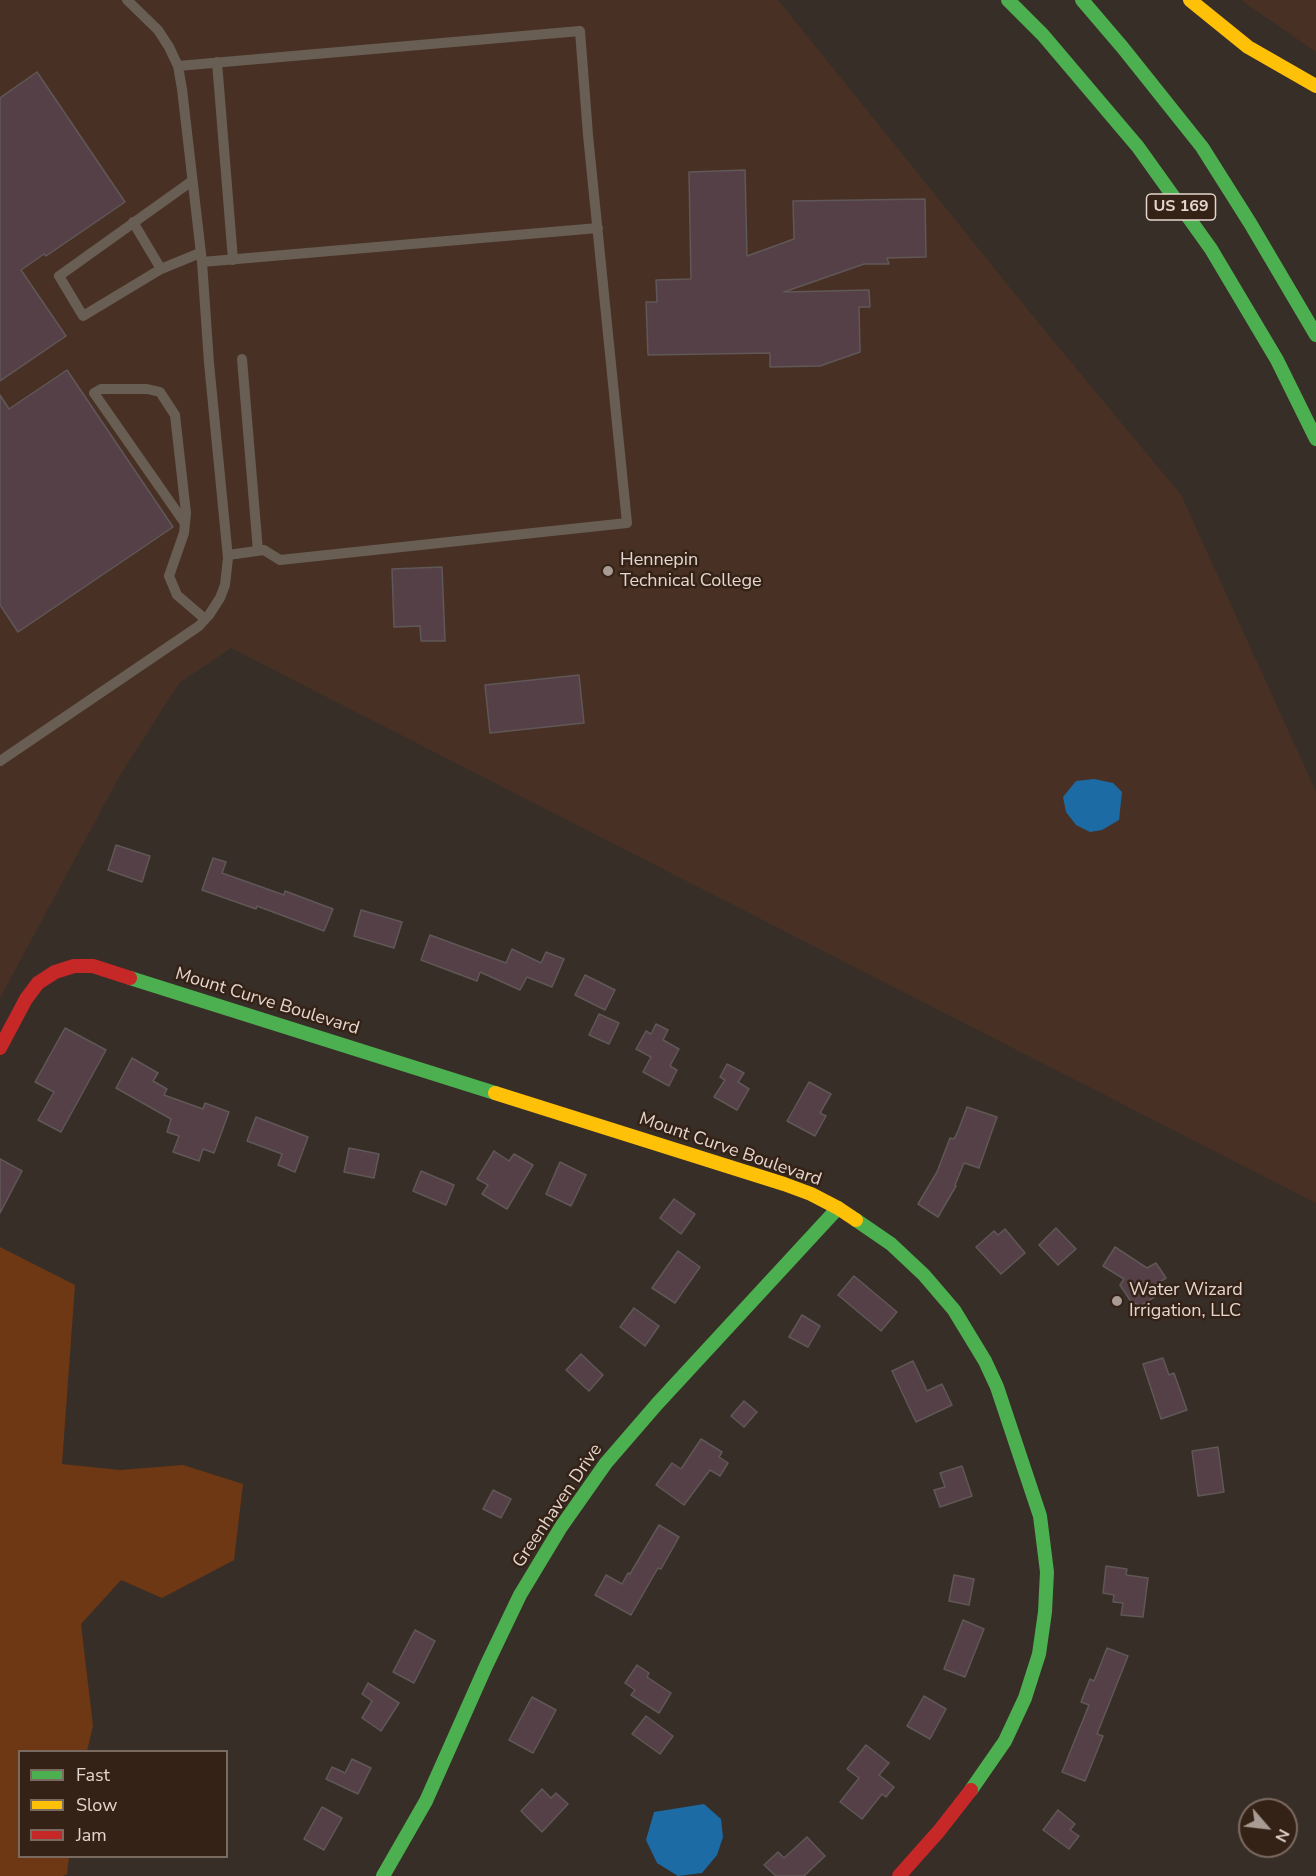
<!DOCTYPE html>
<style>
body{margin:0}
#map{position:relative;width:1316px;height:1876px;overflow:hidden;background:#382e28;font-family:"Nunito Sans",sans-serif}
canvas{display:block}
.legend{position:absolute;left:18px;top:1750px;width:210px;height:108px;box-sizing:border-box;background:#352217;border:2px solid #7b6a60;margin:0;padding:8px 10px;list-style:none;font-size:18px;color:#e3d6ce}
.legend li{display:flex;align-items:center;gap:12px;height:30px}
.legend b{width:30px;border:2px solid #7b6a60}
.north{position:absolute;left:1238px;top:1798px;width:60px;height:60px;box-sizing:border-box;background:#352217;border:2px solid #7b6a60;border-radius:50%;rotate:118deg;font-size:16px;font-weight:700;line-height:24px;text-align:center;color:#e3d6ce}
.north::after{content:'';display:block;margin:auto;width:21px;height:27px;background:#a79b94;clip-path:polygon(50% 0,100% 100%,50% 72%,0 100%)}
</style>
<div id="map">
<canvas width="1316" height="1876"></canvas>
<ul class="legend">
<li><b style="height:8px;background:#4caf50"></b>Fast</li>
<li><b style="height:8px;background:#ffc107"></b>Slow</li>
<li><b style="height:8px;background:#c62828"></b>Jam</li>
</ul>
<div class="north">N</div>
</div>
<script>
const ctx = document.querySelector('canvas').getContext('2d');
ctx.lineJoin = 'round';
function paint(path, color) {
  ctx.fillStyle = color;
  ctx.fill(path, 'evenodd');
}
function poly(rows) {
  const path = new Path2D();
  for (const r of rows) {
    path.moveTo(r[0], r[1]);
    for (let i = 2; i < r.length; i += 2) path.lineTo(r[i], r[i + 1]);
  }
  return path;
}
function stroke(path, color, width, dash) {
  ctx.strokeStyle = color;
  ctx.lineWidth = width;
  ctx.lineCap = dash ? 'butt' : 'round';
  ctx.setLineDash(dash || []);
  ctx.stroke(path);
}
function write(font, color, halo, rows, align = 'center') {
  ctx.font = font + ' "Nunito Sans",sans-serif';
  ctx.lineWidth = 5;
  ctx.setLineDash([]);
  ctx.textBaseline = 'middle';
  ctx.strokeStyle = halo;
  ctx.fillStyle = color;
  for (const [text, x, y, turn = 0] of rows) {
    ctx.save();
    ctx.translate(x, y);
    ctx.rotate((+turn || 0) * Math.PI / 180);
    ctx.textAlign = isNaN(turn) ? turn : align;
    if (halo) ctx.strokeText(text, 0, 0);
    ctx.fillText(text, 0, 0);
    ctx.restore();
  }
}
paint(poly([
 [0,0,778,0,1032,315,1181,495,1316,792,1316,1203,231,648,179,683,119,777,0,998],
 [1242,0,1316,0,1316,52,1244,2]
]), '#483124');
paint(poly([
 [0,1247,75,1285,62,1464,120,1470,183,1465,243,1484,234,1560,162,1598,121,1580,81,1624,93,1726,87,1751,20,1752,20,1856,69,1857,67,1874,63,1876,0,1876]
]), '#6d3813');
paint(poly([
 [1094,779,1113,783,1122,792,1119,820,1102,830,1090,832,1076,825,1066,812,1063,797,1076,781],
 [704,1804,721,1819,723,1837,717,1855,702,1873,678,1876,657,1863,646,1840,654,1812]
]), '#1c6ba5');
const building = poly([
 [37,72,125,202,46,256,44,254,21,270,66,336,0,381,0,98,37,72],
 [745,170,747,256,794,239,793,201,925,199,926,257,887,258,889,264,864,264,784,292,869,290,870,307,859,307,860,352,820,366,770,367,770,353,648,355,646,302,657,302,656,280,691,279,689,172,745,170],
 [67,370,173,527,18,632,0,605,0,395,9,409,67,370],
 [442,567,445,641,421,641,420,626,394,627,392,569,442,567],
 [579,675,584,723,490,733,485,685,579,675],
 [116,845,150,856,142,882,108,870,116,845],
 [213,858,226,862,222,873,284,895,285,891,333,909,324,931,257,906,256,909,202,890,213,858],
 [361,910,402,922,394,948,354,936,361,910],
 [430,935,506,963,512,949,541,963,546,952,564,959,552,987,527,977,520,990,480,972,477,981,421,960,430,935],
 [585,975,615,990,605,1010,575,995,585,975],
 [599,1014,619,1023,609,1044,589,1035,599,1014],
 [656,1024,668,1030,663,1040,679,1049,670,1066,677,1070,669,1086,643,1072,651,1057,636,1049,646,1031,651,1034,656,1024],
 [65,1028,106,1050,61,1132,38,1120,54,1092,35,1082,65,1028],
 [132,1058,158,1073,153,1081,167,1089,164,1095,203,1109,205,1103,229,1112,214,1153,203,1149,199,1161,173,1152,179,1136,167,1132,171,1119,116,1088,132,1058],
 [727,1064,744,1073,738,1082,749,1089,737,1110,714,1097,725,1080,720,1077,727,1064],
 [809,1082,831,1094,820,1113,826,1116,815,1136,787,1121,809,1082],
 [967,1107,997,1117,979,1168,964,1163,955,1185,956,1186,938,1217,918,1204,937,1172,950,1138,954,1139,958,1131,967,1107],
 [256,1117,308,1137,295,1172,278,1165,282,1154,247,1141,256,1117],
 [349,1148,379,1154,374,1178,344,1172,349,1148],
 [494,1151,509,1161,514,1154,533,1165,507,1209,482,1194,488,1185,477,1179,494,1151],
 [0,1159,22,1171,0,1213,0,1159],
 [560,1162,586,1175,571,1206,546,1194,560,1162],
 [421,1171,454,1185,446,1205,413,1191,421,1171],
 [674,1199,695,1214,681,1234,660,1218,674,1199],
 [1056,1228,1076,1249,1058,1265,1039,1245,1056,1228],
 [1005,1229,1025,1253,1001,1274,976,1247,994,1231,998,1235,1005,1229],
 [1115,1247,1147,1268,1156,1263,1166,1278,1150,1288,1156,1296,1140,1306,1130,1300,1120,1285,1124,1279,1103,1266,1115,1247],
 [678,1251,700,1267,675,1303,652,1288,678,1251],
 [854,1276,897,1312,881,1331,838,1295,854,1276],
 [634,1308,659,1326,645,1346,620,1327,634,1308],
 [802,1315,820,1326,808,1347,789,1337,802,1315],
 [581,1354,603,1375,589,1391,566,1370,581,1354],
 [1163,1358,1169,1375,1174,1373,1187,1410,1161,1419,1143,1364,1163,1358],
 [913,1361,927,1391,942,1384,952,1405,916,1422,892,1371,913,1361],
 [744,1401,757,1412,744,1427,731,1416,744,1401],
 [701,1439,722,1452,719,1457,728,1463,720,1476,710,1470,684,1505,656,1485,672,1463,681,1469,701,1439],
 [1218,1447,1224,1492,1198,1496,1192,1451,1218,1447],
 [962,1466,972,1496,940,1507,934,1490,945,1487,940,1473,962,1466],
 [493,1490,511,1499,501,1518,483,1509,493,1490],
 [659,1525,679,1537,661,1569,658,1568,631,1615,595,1595,606,1575,622,1584,628,1573,630,1574,659,1525],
 [1106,1566,1127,1569,1126,1575,1148,1578,1143,1617,1121,1615,1123,1603,1113,1602,1114,1595,1103,1593,1106,1566],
 [954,1575,974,1579,969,1605,949,1601,954,1575],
 [963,1620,984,1629,965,1677,944,1669,963,1620],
 [415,1630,435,1641,414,1683,393,1672,415,1630],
 [1107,1648,1128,1656,1097,1734,1103,1736,1085,1781,1062,1772,1089,1705,1081,1702,1090,1679,1094,1681,1107,1648],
 [637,1665,649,1673,647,1677,671,1693,659,1713,631,1695,635,1690,625,1683,637,1665],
 [368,1683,399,1703,381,1731,362,1718,372,1701,362,1694,368,1683],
 [924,1696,946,1709,930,1739,907,1726,924,1696],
 [532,1697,556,1710,533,1753,509,1740,532,1697],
 [646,1716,673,1736,660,1754,632,1734,646,1716],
 [866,1745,889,1763,879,1775,894,1787,886,1797,882,1794,862,1819,840,1802,859,1778,847,1769,866,1745],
 [352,1759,371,1768,358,1794,326,1779,332,1767,345,1773,352,1759],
 [542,1789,551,1798,556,1793,568,1804,542,1832,521,1811,542,1789],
 [322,1807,342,1818,324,1850,304,1839,322,1807],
 [1058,1810,1075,1824,1070,1830,1079,1836,1069,1849,1043,1830,1058,1810],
 [807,1837,825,1856,804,1876,776,1876,764,1865,778,1852,784,1858,807,1837]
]);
paint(building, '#554048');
stroke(building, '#605757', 1.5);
stroke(poly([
 [217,62,233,260],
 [178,66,580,31,588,135,627,523,280,560,264,550,228,555],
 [192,181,59,276,83,316,161,269,200,253],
 [133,222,161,269],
 [202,262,598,228],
 [242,359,258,551],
 [184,522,94,393,101,389,147,389,160,392,175,415,186,513,184,533,169,576,177,595,205,619],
 [0,761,199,626,209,615,220,598,225,585,228,558,209,363,202,262,182,89,178,66,169,47,158,30,127,0]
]), '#685e53', 10);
stroke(poly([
 [1008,0,1043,35,1138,147,1211,249,1277,360,1316,439],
 [1082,0,1123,48,1202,147,1250,223,1316,335],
 [130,978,495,1093],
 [856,1220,891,1244,924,1275,954,1310,985,1361,997,1387,1040,1516,1047,1572,1045,1612,1039,1654,1025,1698,1005,1741,971,1790],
 [383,1876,426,1801,486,1666,520,1595,561,1527,606,1463,657,1404,838,1208]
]), '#4caf50', 14);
stroke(poly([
 [1190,0,1248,47,1316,86],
 [495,1093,784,1184,811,1194,838,1208,856,1220]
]), '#ffc107', 14);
stroke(poly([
 [0,1048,26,999,38,983,55,972,74,966,93,966,130,978],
 [899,1876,939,1831,971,1790]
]), '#c62828', 14);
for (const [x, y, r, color] of [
 [608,571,6,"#a79b94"],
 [1117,1301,6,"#a79b94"]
]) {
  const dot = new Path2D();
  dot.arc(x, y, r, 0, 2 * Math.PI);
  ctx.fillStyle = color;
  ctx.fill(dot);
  stroke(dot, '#352217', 2);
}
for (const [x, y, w] of [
 [1181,207,69]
]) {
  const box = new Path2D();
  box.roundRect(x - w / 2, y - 13, w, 26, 4.5);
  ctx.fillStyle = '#352217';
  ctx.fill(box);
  stroke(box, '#e3d6ce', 1.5);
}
write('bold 16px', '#e3d6ce', null, [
 ["US 169",1181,207]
]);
write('18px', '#e3d6ce', '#352217', [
 ["Hennepin",620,561],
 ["Technical College",620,582],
 ["Water Wizard",1129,1291],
 ["Irrigation, LLC",1129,1312]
], 'left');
write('18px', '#e3d6ce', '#352217', [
 ["Mount Curve Boulevard",267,1002,17],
 ["Mount Curve Boulevard",730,1150,19],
 ["Greenhaven Drive",558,1506,-56]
]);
</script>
